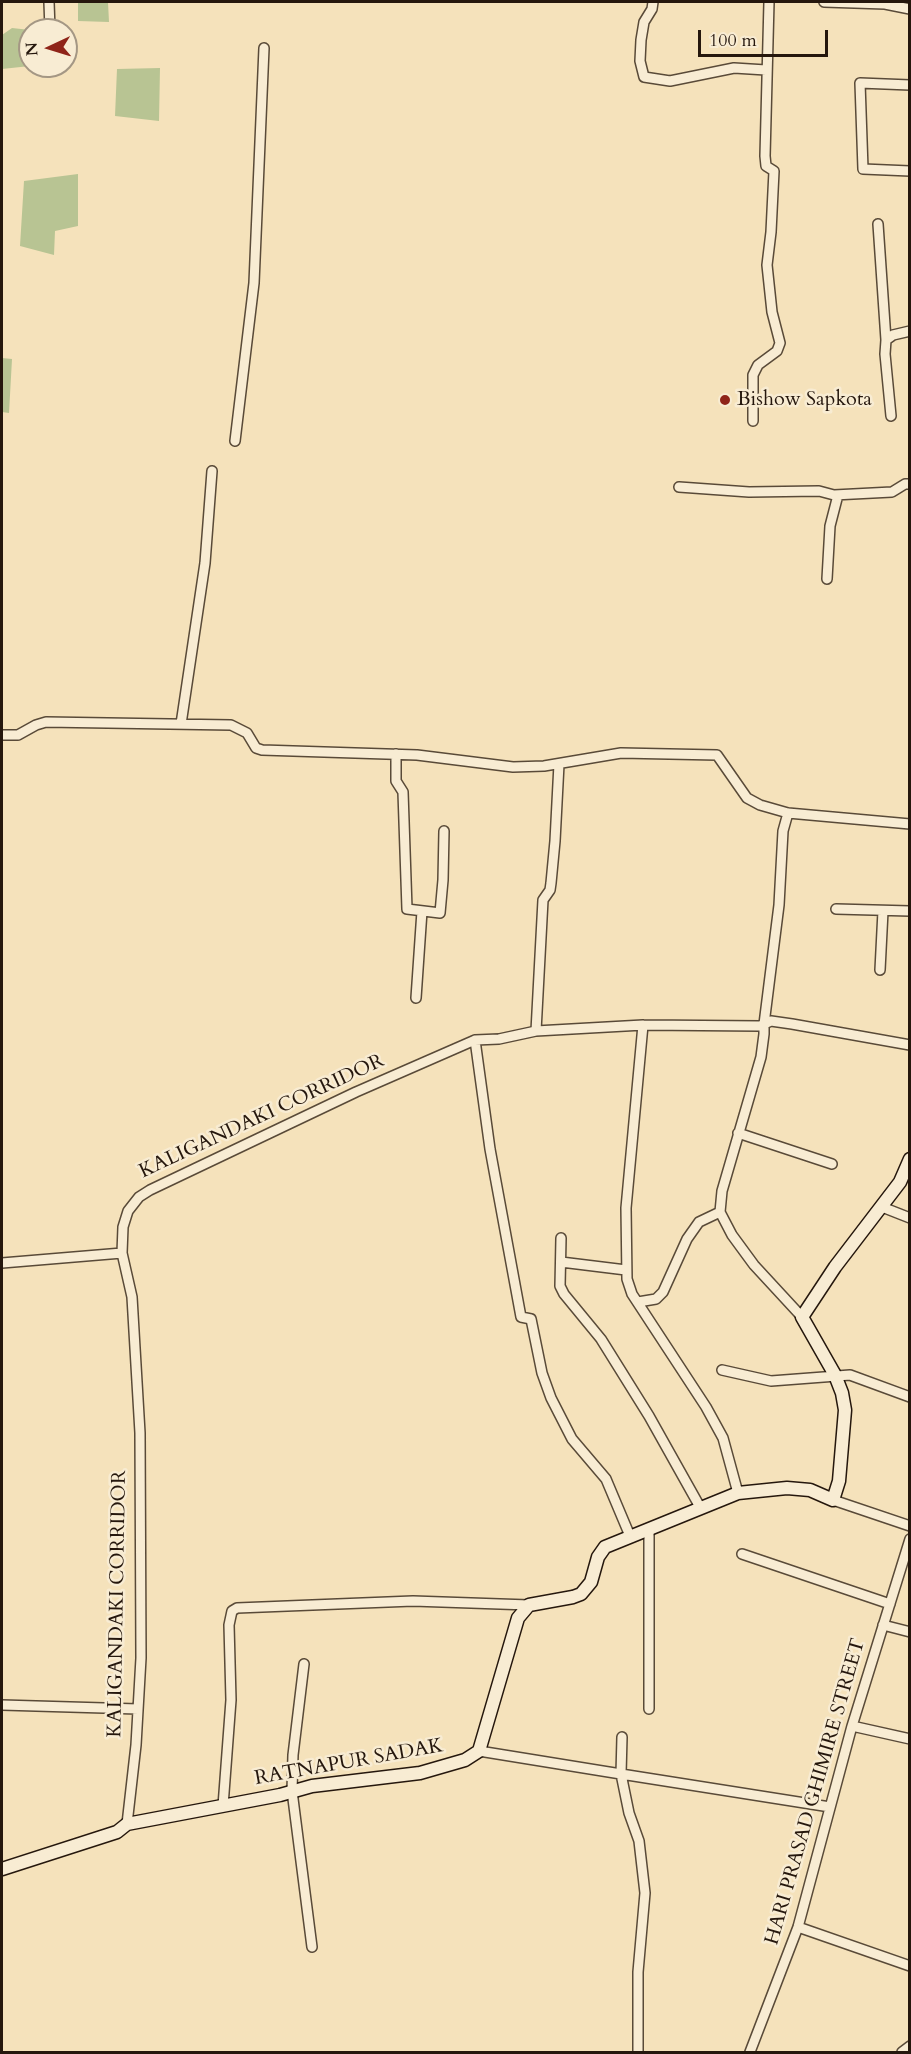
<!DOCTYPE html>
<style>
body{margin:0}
#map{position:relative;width:911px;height:2054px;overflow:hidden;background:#f5e2bb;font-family:Cardo,serif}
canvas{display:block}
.frame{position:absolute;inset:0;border:3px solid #25170d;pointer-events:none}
.north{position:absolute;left:18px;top:18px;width:60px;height:60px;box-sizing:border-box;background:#f8ecd3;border:2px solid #a49784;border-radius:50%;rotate:266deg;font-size:16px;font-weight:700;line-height:24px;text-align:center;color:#25170d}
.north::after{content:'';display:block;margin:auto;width:21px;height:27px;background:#8f2418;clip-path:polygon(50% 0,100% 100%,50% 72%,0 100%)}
.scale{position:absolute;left:698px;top:30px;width:130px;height:27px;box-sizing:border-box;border:3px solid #25170d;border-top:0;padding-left:8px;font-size:18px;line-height:21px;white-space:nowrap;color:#25170d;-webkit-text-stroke:4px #f8ecd3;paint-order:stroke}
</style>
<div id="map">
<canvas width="911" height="2054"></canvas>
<div class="frame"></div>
<div class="north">N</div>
<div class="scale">100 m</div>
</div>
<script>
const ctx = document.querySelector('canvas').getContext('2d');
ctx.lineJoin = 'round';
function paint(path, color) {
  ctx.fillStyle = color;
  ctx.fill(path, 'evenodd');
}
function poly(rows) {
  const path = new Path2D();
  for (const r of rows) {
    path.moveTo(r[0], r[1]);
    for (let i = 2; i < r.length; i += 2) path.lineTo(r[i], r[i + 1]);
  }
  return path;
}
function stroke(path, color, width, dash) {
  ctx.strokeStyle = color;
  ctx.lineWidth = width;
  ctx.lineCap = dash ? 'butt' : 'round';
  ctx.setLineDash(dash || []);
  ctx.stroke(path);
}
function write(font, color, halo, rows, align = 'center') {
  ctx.font = font + ' Cardo,serif';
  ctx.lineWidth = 5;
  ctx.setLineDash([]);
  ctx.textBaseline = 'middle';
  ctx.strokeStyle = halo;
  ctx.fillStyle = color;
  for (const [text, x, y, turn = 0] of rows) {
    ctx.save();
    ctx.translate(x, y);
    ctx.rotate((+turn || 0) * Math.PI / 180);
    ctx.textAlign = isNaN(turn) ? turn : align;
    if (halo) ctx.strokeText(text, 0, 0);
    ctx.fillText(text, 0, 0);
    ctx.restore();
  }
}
paint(poly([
 [78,2,108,2,109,22,78,21],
 [12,28,30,30,30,66,2,69,2,35],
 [160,68,159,121,115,116,117,69],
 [78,174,78,226,55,231,54,255,20,246,24,181],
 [2,358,12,359,9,413,2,412]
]), '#b8c493');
const street = poly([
 [49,2,50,30],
 [653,2,652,9,644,22,641,40,640,61,644,77,670,81,734,68,766,70],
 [824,2,885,4,910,9],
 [910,85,860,83,863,169,910,171],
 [878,224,886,340],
 [891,416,885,354,886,340,893,335,910,331],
 [753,421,753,375,758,365,777,351,780,343,772,312,767,265,771,232,774,171,766,166,765,156,769,2],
 [235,441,254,283,264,48],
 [679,487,749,492,819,491,834,495,892,492,905,484,910,484],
 [827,579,830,526,838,495],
 [181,724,205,563,212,471],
 [2,735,18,735,36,725,46,722,231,725,247,733,256,748,262,750,417,755,513,767,544,766,621,753,717,755,747,798,760,805,788,813,910,824],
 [396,754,396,781,403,792,407,909,440,913,443,880,444,831],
 [836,909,910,911],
 [880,970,883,911],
 [416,998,422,911],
 [643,1025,626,1208,627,1279,632,1294,706,1407,723,1438,738,1493],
 [536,1031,543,900,550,890,551,883,555,841,559,764],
 [475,1040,490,1149,521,1317,531,1319,542,1373,551,1398,572,1439,606,1479,630,1536],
 [738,1133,832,1164],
 [882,1207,910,1218],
 [561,1238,560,1286,564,1294,601,1339,649,1416,700,1507],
 [561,1262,626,1270],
 [2,1263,122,1253],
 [638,1302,656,1299,663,1292,687,1239,699,1222,720,1212],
 [802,1317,754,1265,732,1235,720,1212,722,1191,761,1057,764,1034,764,1024,771,1021,792,1024,910,1045],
 [722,1370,771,1381,850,1375,910,1397],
 [833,1500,910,1526],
 [649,1529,649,1709],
 [742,1554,890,1604],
 [883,1625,910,1632],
 [304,1664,293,1755,292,1791,312,1947],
 [2,1705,138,1709],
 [852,1726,910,1739],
 [622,1737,621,1774,830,1807],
 [479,1751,621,1774,629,1813,639,1841,645,1893,638,1972,638,2052],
 [223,1806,231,1700,229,1625,232,1611,237,1608,413,1601,529,1605],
 [127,1824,136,1745,141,1658,140,1433,132,1297,122,1253,123,1227,128,1211,139,1197,150,1190,356,1092,475,1040,499,1039,536,1031,643,1025,760,1026,764,1024,779,905,783,831,788,813],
 [798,1927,910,1966],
 [750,2052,798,1927,852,1726,910,1539],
 [902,2052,910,2046]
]);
const secondary = poly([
 [2,1869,117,1832,127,1824,280,1795,312,1786,420,1773,465,1760,479,1751,518,1618,529,1605,573,1597,581,1594,591,1582,598,1557,605,1547,738,1493,787,1488,810,1490,833,1500,839,1481,845,1410,842,1393,835,1375,802,1317,835,1267,900,1182,910,1159]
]);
stroke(street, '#594a38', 12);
stroke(secondary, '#25170d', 15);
stroke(street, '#f8ecd3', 9);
stroke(secondary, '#f8ecd3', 12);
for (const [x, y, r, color] of [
 [725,400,6,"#8f2418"]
]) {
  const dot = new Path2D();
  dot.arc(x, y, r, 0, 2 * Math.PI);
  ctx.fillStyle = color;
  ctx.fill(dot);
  stroke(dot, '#f8ecd3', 2);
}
write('20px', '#25170d', '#f8ecd3', [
 ["Bishow Sapkota",737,400]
], 'left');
write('20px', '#25170d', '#f8ecd3', [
 ["KALIGANDAKI CORRIDOR",262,1117,-25],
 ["KALIGANDAKI CORRIDOR",118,1604,-89],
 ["RATNAPUR SADAK",349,1763,-10],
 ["HARI PRASAD GHIMIRE STREET",816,1792,-74]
]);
</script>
